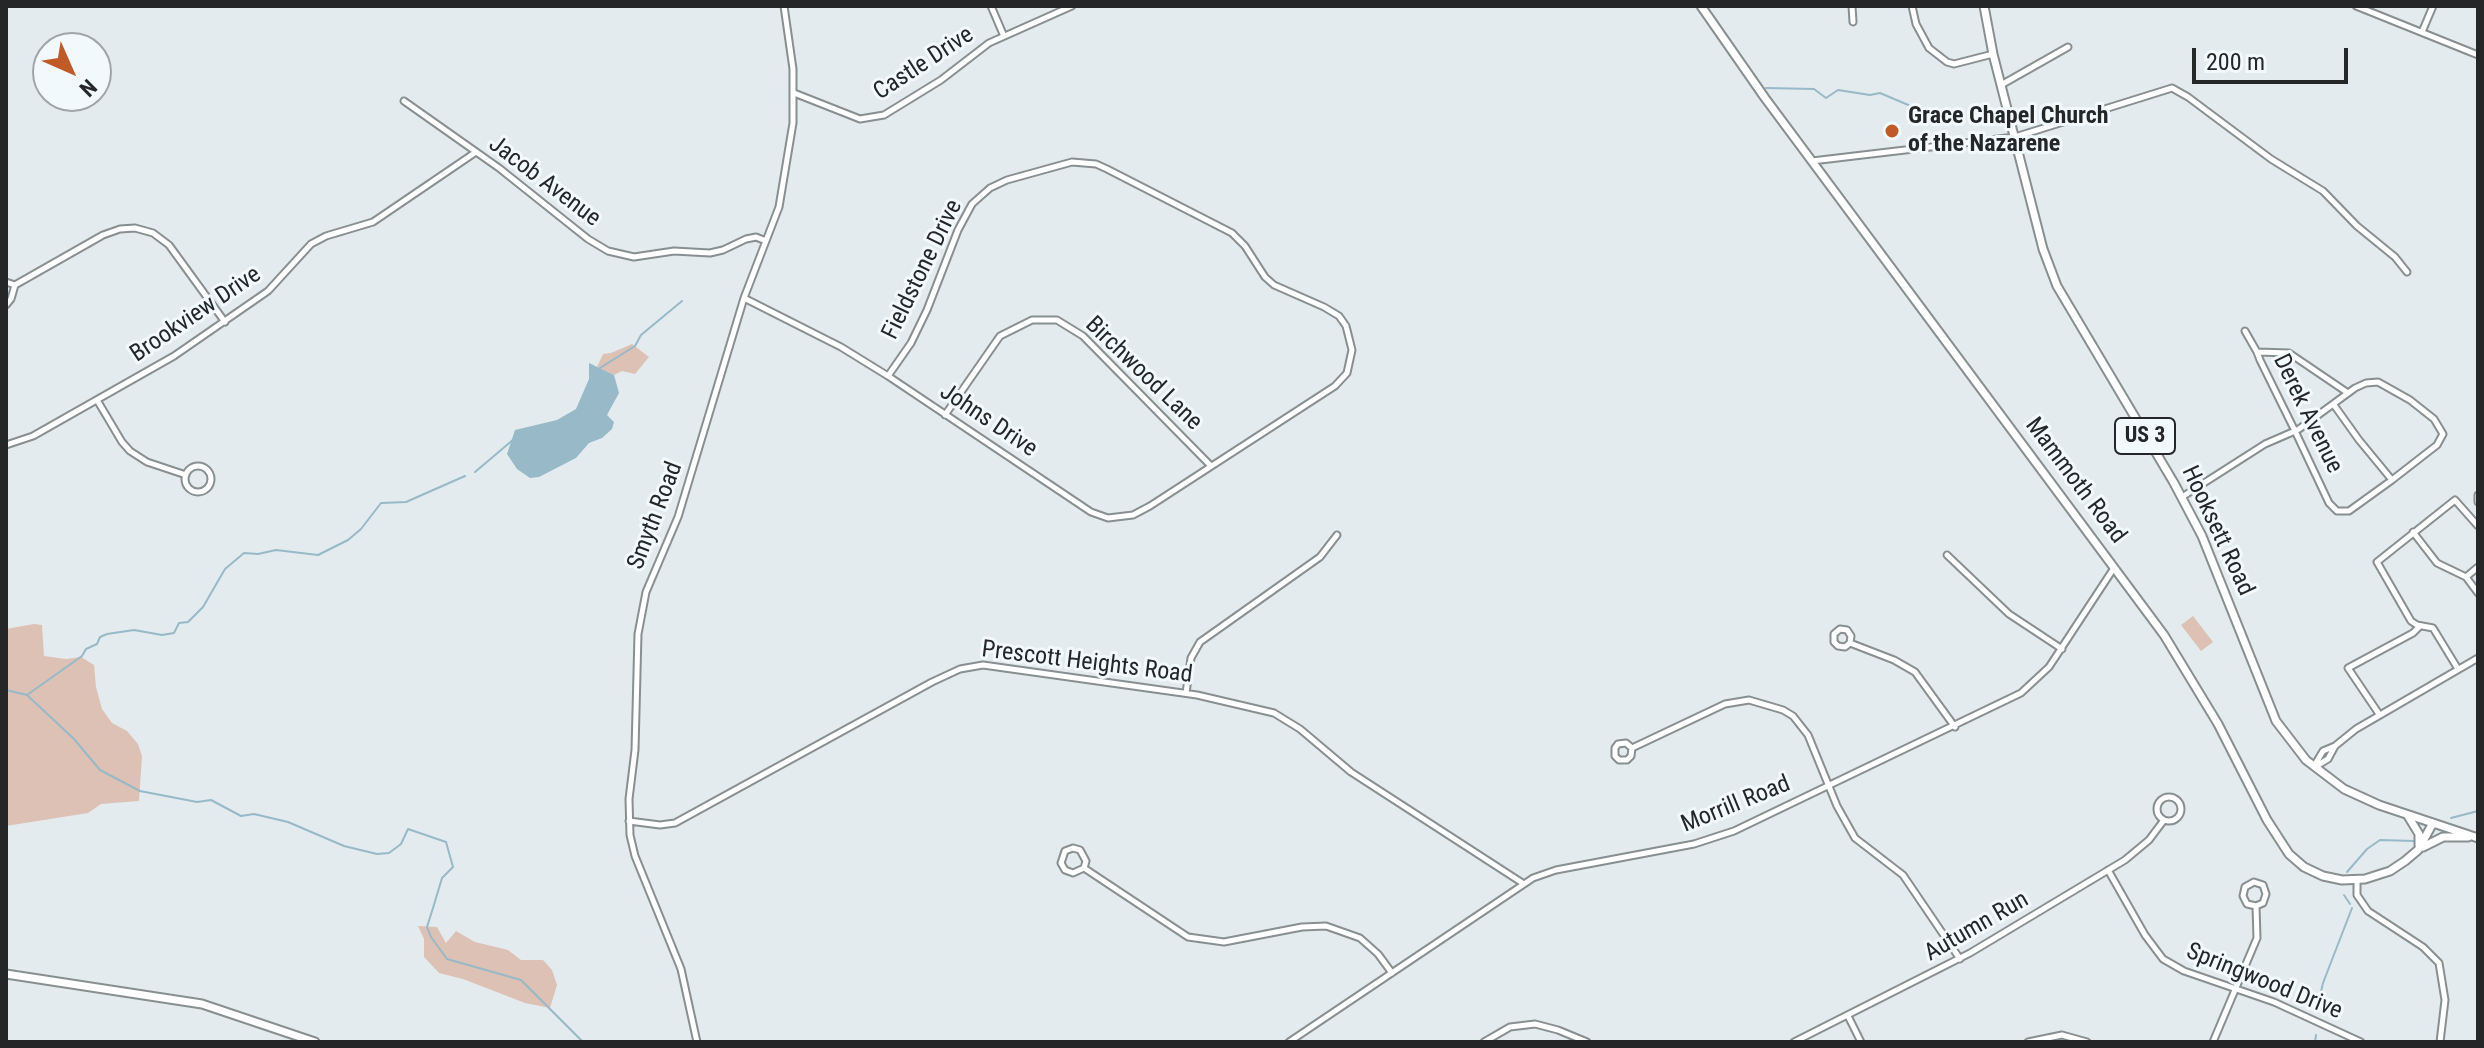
<!DOCTYPE html>
<style>
body{margin:0}
#map{position:relative;width:2484px;height:1048px;overflow:hidden;background:#e4ebee;font-family:"Roboto Condensed",sans-serif}
canvas{display:block}
.frame{position:absolute;inset:0;border:8px solid #242627;pointer-events:none}
.north{position:absolute;left:32px;top:32px;width:80px;height:80px;box-sizing:border-box;background:#f1f9fc;border:2px solid #9fa5a7;border-radius:50%;rotate:135deg;font-size:22px;font-weight:700;line-height:32px;text-align:center;color:#242627}
.north::after{content:'';display:block;margin:auto;width:28px;height:36px;background:#c05b28;clip-path:polygon(50% 0,100% 100%,50% 72%,0 100%)}
.scale{position:absolute;left:2192px;top:48px;width:156px;height:36px;box-sizing:border-box;border:4px solid #242627;border-top:0;padding-left:10px;font-size:24px;line-height:28px;white-space:nowrap;color:#242627;-webkit-text-stroke:6px #f1f9fc;paint-order:stroke}
</style>
<div id="map">
<canvas width="2484" height="1048"></canvas>
<div class="frame"></div>
<div class="north">N</div>
<div class="scale">200 m</div>
</div>
<script>
const ctx = document.querySelector('canvas').getContext('2d');
ctx.lineJoin = 'round';
function paint(path, color) {
  ctx.fillStyle = color;
  ctx.fill(path, 'evenodd');
}
function poly(rows) {
  const path = new Path2D();
  for (const r of rows) {
    if (r.length === 3) {
      path.moveTo(r[0] + r[2], r[1]);
      path.arc(r[0], r[1], r[2], 0, 2 * Math.PI);
      continue;
    }
    path.moveTo(r[0], r[1]);
    for (let i = 2; i < r.length; i += 2) path.lineTo(r[i], r[i + 1]);
  }
  return path;
}
function stroke(path, color, width, dash) {
  ctx.strokeStyle = color;
  ctx.lineWidth = width;
  ctx.lineCap = dash ? 'butt' : 'round';
  ctx.setLineDash(dash || []);
  ctx.stroke(path);
}
function write(font, color, halo, rows, align = 'center') {
  ctx.font = font + ' "Roboto Condensed",sans-serif';
  ctx.lineWidth = 6;
  ctx.setLineDash([]);
  ctx.textBaseline = 'middle';
  ctx.strokeStyle = halo;
  ctx.fillStyle = color;
  for (const [text, x, y, turn = 0] of rows) {
    ctx.save();
    ctx.translate(x, y);
    ctx.rotate((+turn || 0) * Math.PI / 180);
    ctx.textAlign = isNaN(turn) ? turn : align;
    if (halo) ctx.strokeText(text, 0, 0);
    ctx.fillText(text, 0, 0);
    ctx.restore();
  }
}
paint(poly([
 [632,344,649,357,635,374,622,371,614,375,597,367,603,354,611,353],
 [2193,616,2213,642,2201,651,2181,625],
 [34,624,42,625,44,656,66,659,81,657,94,665,96,687,102,709,112,723,127,731,138,744,142,756,139,801,101,804,88,813,6,826,6,629],
 [418,926,437,927,446,943,456,931,475,942,508,950,521,960,543,960,552,970,557,985,550,1008,525,1003,463,979,439,973,424,957,424,939]
]), '#ddc1b5');
paint(poly([
 [589,363,614,375,619,393,607,415,614,422,612,429,602,438,589,443,576,458,539,477,530,478,517,469,507,454,515,430,557,420,576,409,589,379]
]), '#97b9c8');
stroke(poly([
 [1766,88,1814,89,1826,98,1838,90,1870,95,1880,93,1946,121,1950,119],
 [600,368,635,346,641,335,682,301],
 [475,472,514,439],
 [6,690,27,695,74,739,100,770,140,791,197,802,211,800,241,816,254,814,288,822,344,846,377,854,389,853,401,844,408,829,446,842,453,867,442,878,433,908,427,927,431,937,447,959,521,980,583,1042],
 [27,695,82,656,86,649,97,644,100,637,107,634,134,630,162,635,174,633,179,623,188,622,203,607,225,569,244,553,258,554,276,550,318,555,348,540,361,529,381,503,406,502,465,476],
 [2451,818,2478,811],
 [2347,872,2367,849,2380,840,2414,841],
 [2344,895,2350,904],
 [2318,1005,2323,983,2352,908],
 [2315,1042,2316,1035]
]), '#97b9c8', 2);
const minor = poly([
 [991,6,1003,34],
 [1852,6,1853,22],
 [1912,6,1916,24,1929,48,1947,62,1954,64,1993,54],
 [2356,6,2478,55],
 [2422,32,2433,6],
 [2001,85,2068,47],
 [794,93,860,119,884,115,941,80,989,43,1072,6],
 [404,101,499,168,588,239,608,251,634,257,674,251,710,253,723,250,746,239,756,237,766,241],
 [1812,161,2015,137,2172,88,2188,97,2271,159,2323,191,2357,226,2395,257,2407,272],
 [6,282,15,285,11,299,6,305],
 [15,285,103,235,120,229,135,228,153,233,169,245,225,322],
 [744,298,841,347,888,376,1091,512,1108,518,1133,515,1150,506,1335,386,1347,373,1352,350,1346,326,1339,316,1324,307,1274,285,1265,277,1245,246,1232,233,1107,169,1096,164,1072,162,1007,180,990,188,972,204,958,230,927,310,911,343,888,376],
 [2258,352,2289,353,2348,393],
 [97,400,122,442,130,451,147,462,186,475],
 [2334,405,2359,440,2392,480],
 [945,415,1000,336,1032,320,1057,320,1083,336,1211,466],
 [6,445,33,436,174,356,268,291,311,244,326,236,373,222,476,152],
 [198,479,13],
 [2478,495,2478,502],
 [2182,497,2265,444,2295,431,2299,429,2355,388,2366,383,2378,382,2410,400,2434,419,2443,434,2437,445,2392,480,2349,511,2337,511,2329,503,2295,431,2260,360,2257,352,2245,331],
 [2413,532,2437,563,2466,577,2478,593],
 [1947,555,2009,614,2062,649],
 [2466,577,2478,567],
 [1850,643,1851,636,1847,630,1840,629,1834,634,1834,642,1838,646,1845,647,1850,643,1894,660,1915,672,1955,727],
 [2458,669,2433,628,2417,625,2411,621,2377,562,2455,500,2478,526],
 [1186,693,1191,658,1200,642,1320,557,1337,535],
 [2379,714,2348,668,2413,633,2420,626],
 [1632,748,1631,756,1627,760,1619,760,1615,756,1615,748,1618,744,1626,743,1632,748,1725,704,1749,700,1783,710,1793,716,1808,735,1837,806,1855,838,1903,875,1960,959],
 [2314,766,2323,751,2335,746],
 [2315,767,2328,759,2335,746,2356,729,2478,658],
 [2169,809,12],
 [629,821,660,825,675,823,932,682,960,669,983,665,1197,695,1274,713,1300,729,1351,772,1524,884],
 [1084,868,1073,873,1065,870,1061,863,1065,851,1073,848,1080,850,1086,861,1084,868,1188,937,1224,942,1302,927,1326,926,1360,938,1378,954,1392,973],
 [2108,870,2145,935,2163,959,2184,971,2274,1002,2361,1042],
 [2357,880,2357,895,2368,911,2423,947,2439,963,2445,1000,2440,1042],
 [1848,1016,1861,1042],
 [697,1042,681,969,635,856,630,835,629,799,635,750,638,634,646,592,678,517,744,298,779,207,793,123,793,69,784,6],
 [1289,1042,1533,878,1556,870,1694,844,1734,831,2021,693,2049,667,2114,568],
 [1484,1042,1510,1027,1535,1024,1558,1030,1587,1042],
 [1794,1042,1970,953,2125,860,2149,840,2164,820],
 [2028,1042,2062,1035,2087,1042],
 [2213,1042,2257,938,2256,906,2247,904,2243,896,2245,887,2254,882,2263,885,2266,894,2263,903,2256,906]
]);
const major = poly([
 [1701,6,1765,98,2164,635,2218,724,2267,820,2289,854,2304,867,2323,876,2342,880,2365,879,2390,871,2405,861,2418,850,2433,823],
 [1984,6,1993,54,2043,249,2057,286,2174,483,2202,536,2276,721,2306,760,2344,789,2379,805,2478,838],
 [2408,816,2419,834,2419,845],
 [2423,847,2443,837,2468,837],
 [6,974,202,1004,315,1042]
]);
stroke(minor, '#888f91', 9);
stroke(major, '#888f91', 11);
stroke(minor, '#fff', 5);
stroke(major, '#fff', 7);
for (const [x, y, r, color] of [
 [1892,131,8,"#c05b28"]
]) {
  const dot = new Path2D();
  dot.arc(x, y, r, 0, 2 * Math.PI);
  ctx.fillStyle = color;
  ctx.fill(dot);
  stroke(dot, '#f1f9fc', 3);
}
for (const [x, y, w] of [
 [2145,436,60]
]) {
  const box = new Path2D();
  box.roundRect(x - w / 2, y - 18, w, 36, 6);
  ctx.fillStyle = '#f1f9fc';
  ctx.fill(box);
  stroke(box, '#242627', 2);
}
write('bold 22px', '#242627', null, [
 ["US 3",2145,436]
]);
write('24px', '#242627', '#f1f9fc', [
 ["Castle Drive",924,64,-33],
 ["Jacob Avenue",544,182,37],
 ["Fieldstone Drive",923,270,-64],
 ["Brookview Drive",196,315,-34],
 ["Birchwood Lane",1143,374,44],
 ["Derek Avenue",2307,414,64],
 ["Johns Drive",988,421,34],
 ["Mammoth Road",2075,481,53],
 ["Smyth Road",656,516,-69],
 ["Hooksett Road",2217,531,65],
 ["Prescott Heights Road",1087,663,7],
 ["Morrill Road",1736,805,-22],
 ["Autumn Run",1977,927,-30],
 ["Springwood Drive",2264,982,22]
]);
write('bold 24px', '#242627', '#f1f9fc', [
 ["Grace Chapel Church",1908,117],
 ["of the Nazarene",1908,145]
], 'left');
</script>
